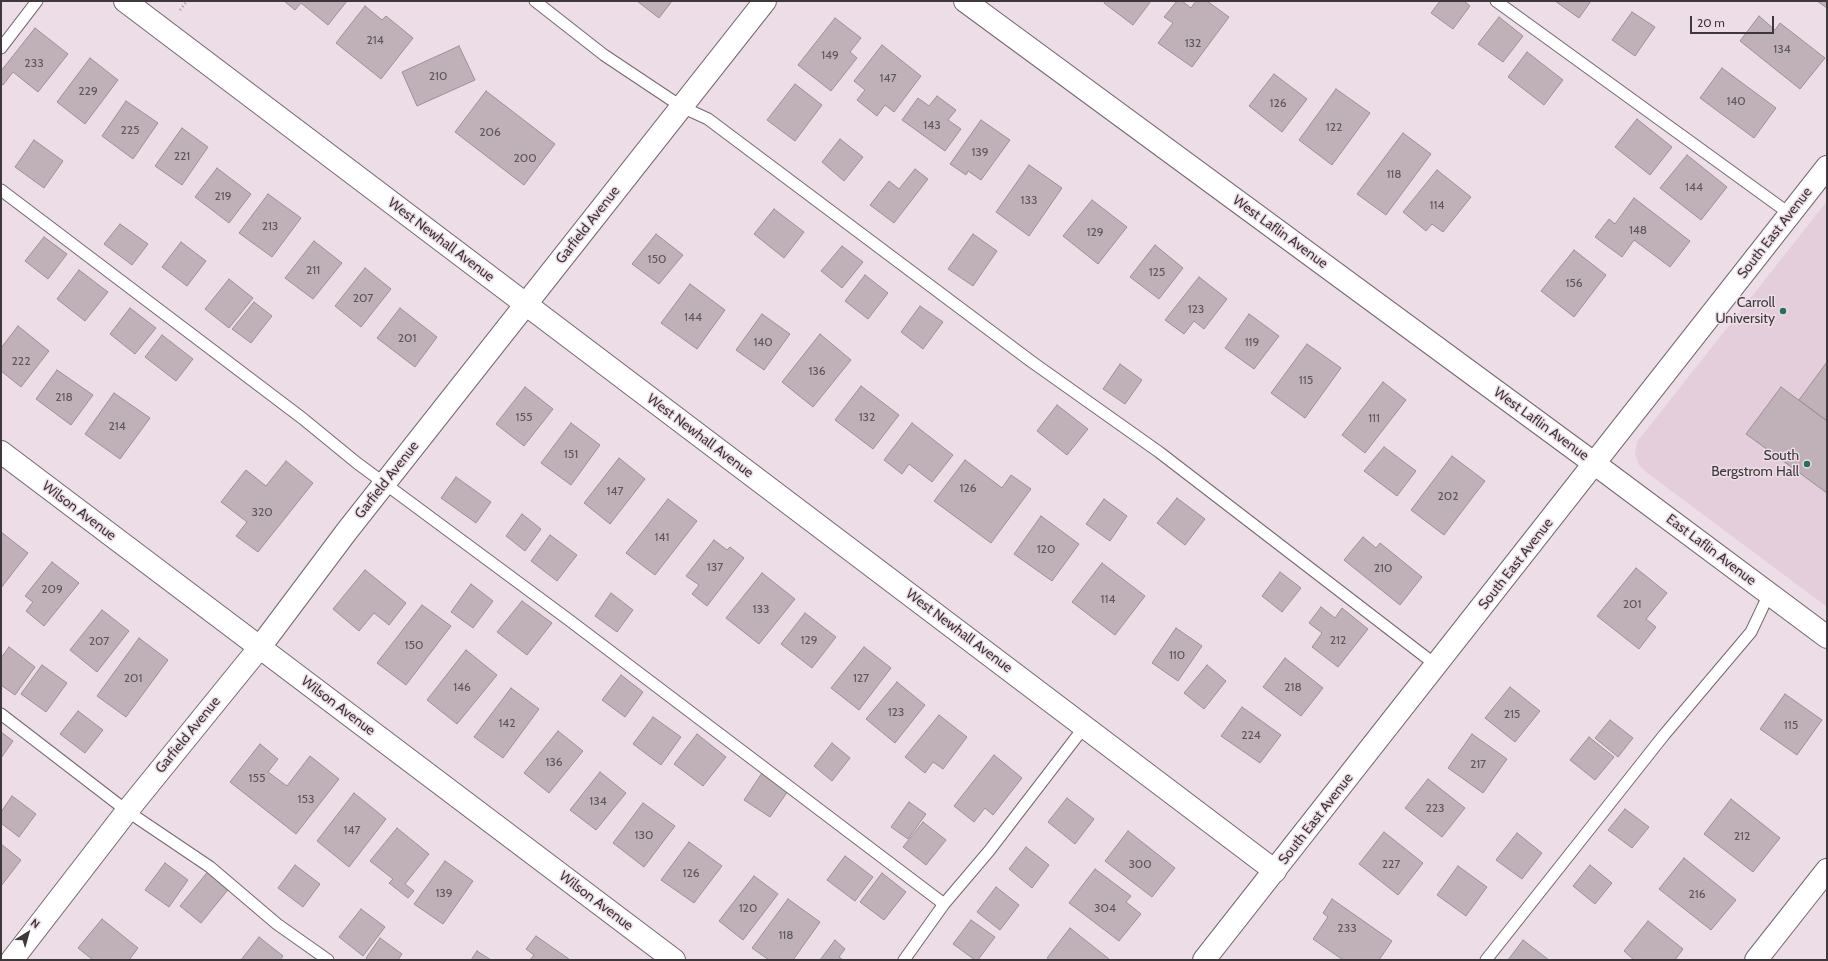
<!DOCTYPE html>
<style>
body{margin:0}
#map{position:relative;width:1828px;height:961px;overflow:hidden;background:#eddde6;font-family:Cabin,sans-serif}
canvas{display:block}
.frame{position:absolute;inset:0;border:2px solid #3e373b;pointer-events:none}
.north{position:absolute;left:8px;top:913px;width:40px;height:40px;-webkit-text-stroke:3px #eddde6;paint-order:stroke;rotate:37deg;font-size:11px;font-weight:700;line-height:16px;text-align:center;color:#3e373b}
.north::after{content:'';display:block;margin:auto;width:14px;height:18px;background:#3e373b;clip-path:polygon(50% 0,100% 100%,50% 72%,0 100%)}
.scale{position:absolute;left:1690px;top:16px;width:84px;height:18px;box-sizing:border-box;border:2px solid #3e373b;border-top:0;padding-left:5px;font-size:12px;line-height:14px;white-space:nowrap;color:#3e373b;-webkit-text-stroke:3px #eddde6;paint-order:stroke}
</style>
<div id="map">
<canvas width="1828" height="961"></canvas>
<div class="frame"></div>
<div class="north">N</div>
<div class="scale">20 m</div>
</div>
<script>
const ctx = document.querySelector('canvas').getContext('2d');
ctx.lineJoin = 'round';
function paint(path, color) {
  ctx.fillStyle = color;
  ctx.fill(path, 'evenodd');
}
function poly(rows) {
  const path = new Path2D();
  for (const r of rows) {
    path.moveTo(r[0], r[1]);
    for (let i = 2; i < r.length; i += 2) path.lineTo(r[i], r[i + 1]);
  }
  return path;
}
function stroke(path, color, width, dash) {
  ctx.strokeStyle = color;
  ctx.lineWidth = width;
  ctx.lineCap = dash ? 'butt' : 'round';
  ctx.setLineDash(dash || []);
  ctx.stroke(path);
}
function write(font, color, halo, rows, align = 'center') {
  ctx.font = font + ' Cabin,sans-serif';
  ctx.lineWidth = 3;
  ctx.setLineDash([]);
  ctx.textBaseline = 'middle';
  ctx.strokeStyle = halo;
  ctx.fillStyle = color;
  for (const [text, x, y, turn = 0] of rows) {
    ctx.save();
    ctx.translate(x, y);
    ctx.rotate((+turn || 0) * Math.PI / 180);
    ctx.textAlign = isNaN(turn) ? turn : align;
    if (halo) ctx.strokeText(text, 0, 0);
    ctx.fillText(text, 0, 0);
    ctx.restore();
  }
}
paint(poly([
 [1827,201,1827,607,1646,472,1639,465,1635,454,1637,442,1641,437]
]), '#e5cedb');
const building = poly([
 [284,1,347,1,328,25,301,3,295,10,284,1],
 [637,1,672,1,659,18,637,1],
 [1105,1,1151,1,1133,25,1104,3,1105,1],
 [1177,1,1182,1,1191,8,1196,1,1207,1,1229,17,1192,67,1158,43,1173,23,1164,17,1177,1],
 [1440,1,1464,1,1470,6,1453,29,1431,13,1440,1],
 [1555,1,1591,1,1579,18,1555,1],
 [1817,1,1827,1,1827,8,1817,1],
 [365,6,382,20,386,16,413,38,381,79,336,43,365,6],
 [1632,12,1655,27,1635,56,1612,40,1632,12],
 [1759,16,1775,30,1780,23,1825,58,1800,89,1740,41,1759,16],
 [1499,17,1523,36,1503,62,1478,44,1499,17],
 [835,18,861,38,850,52,857,58,831,91,798,65,835,18],
 [35,28,68,54,38,92,13,72,3,85,1,83,1,71,35,28],
 [882,45,921,76,894,112,885,105,877,116,857,100,865,90,854,81,882,45],
 [459,46,475,80,417,106,402,72,459,46],
 [1527,52,1563,80,1544,105,1508,77,1527,52],
 [90,58,118,80,85,124,57,102,90,58],
 [1722,68,1776,108,1754,138,1700,98,1722,68],
 [1274,74,1307,99,1282,132,1249,106,1274,74],
 [795,84,822,105,795,141,767,120,795,84],
 [1336,89,1370,113,1332,165,1299,140,1336,89],
 [486,91,555,144,524,185,455,132,486,91],
 [937,96,956,110,948,120,961,129,945,151,902,120,918,98,929,106,937,96],
 [126,101,158,123,133,159,102,136,126,101],
 [1637,119,1672,147,1650,175,1615,147,1637,119],
 [981,120,1010,140,981,180,968,171,966,175,950,164,981,120],
 [182,128,208,147,182,185,155,166,182,128],
 [1403,133,1431,154,1386,215,1357,194,1403,133],
 [840,139,863,157,844,181,822,162,840,139],
 [34,140,63,161,44,188,15,167,34,140],
 [1687,155,1727,187,1701,220,1660,188,1687,155],
 [1029,165,1062,188,1029,236,996,212,1029,165],
 [217,168,251,194,229,223,195,197,217,168],
 [915,169,928,179,894,223,870,205,889,181,899,189,915,169],
 [1437,170,1471,197,1443,232,1432,224,1426,231,1403,212,1437,170],
 [268,194,301,218,272,257,239,233,268,194],
 [1634,198,1690,241,1670,267,1634,240,1622,257,1595,237,1609,219,1615,224,1634,198],
 [1092,200,1127,227,1098,264,1063,236,1092,200],
 [774,209,804,232,784,258,754,234,774,209],
 [120,224,148,244,132,265,104,244,120,224],
 [656,234,683,255,659,284,632,264,656,234],
 [973,234,997,251,973,286,948,269,973,234],
 [44,237,67,254,48,279,25,261,44,237],
 [314,241,342,263,313,299,285,278,314,241],
 [181,242,206,261,187,286,162,267,181,242],
 [1155,245,1183,268,1159,299,1130,277,1155,245],
 [842,246,863,262,842,288,821,271,842,246],
 [1574,250,1606,275,1574,317,1541,291,1574,250],
 [365,268,391,289,361,327,335,306,365,268],
 [79,270,108,292,85,321,57,299,79,270],
 [865,275,888,293,868,319,845,301,865,275],
 [1199,277,1227,299,1204,329,1194,321,1184,334,1165,320,1199,277],
 [229,279,253,298,229,328,205,309,229,279],
 [690,284,725,310,697,349,661,323,690,284],
 [254,302,272,316,251,343,232,329,254,302],
 [920,306,943,322,923,349,901,332,920,306],
 [130,308,156,328,135,354,110,334,130,308],
 [400,308,437,337,415,367,377,338,400,308],
 [762,314,790,334,764,370,736,350,762,314],
 [1249,314,1279,336,1254,369,1225,348,1249,314],
 [18,326,49,351,21,387,1,371,1,348,18,326],
 [820,334,851,360,813,407,782,382,820,334],
 [162,335,193,359,176,381,145,357,162,335],
 [1307,344,1341,368,1305,418,1271,393,1307,344],
 [1827,362,1827,421,1799,400,1827,362],
 [1120,364,1142,380,1125,404,1103,389,1120,364],
 [57,370,93,395,71,425,36,399,57,370],
 [1383,382,1406,400,1365,453,1342,435,1383,382],
 [861,386,899,415,873,449,835,420,861,386],
 [525,387,553,409,524,446,496,424,525,387],
 [1781,387,1827,421,1827,493,1746,434,1781,387],
 [114,393,150,418,120,459,85,434,114,393],
 [1057,405,1088,429,1067,455,1037,431,1057,405],
 [571,423,600,445,571,485,541,463,571,423],
 [912,423,953,455,932,482,909,464,902,474,884,460,912,423],
 [1384,447,1416,471,1397,496,1364,471,1384,447],
 [1452,456,1485,481,1444,535,1411,510,1452,456],
 [619,458,645,479,610,524,584,503,619,458],
 [965,460,1002,488,1011,475,1031,489,991,543,934,501,965,460],
 [286,461,313,483,258,552,236,536,247,522,221,502,246,470,266,486,286,461],
 [456,477,491,502,476,523,441,498,456,477],
 [1177,498,1205,519,1185,545,1157,523,1177,498],
 [668,499,697,521,655,575,626,553,668,499],
 [1104,499,1127,516,1110,541,1086,524,1104,499],
 [522,514,541,529,525,551,506,536,522,514],
 [1041,516,1079,544,1052,581,1014,554,1041,516],
 [1,532,28,553,1,588,1,532],
 [550,535,577,555,557,581,531,561,550,535],
 [1363,537,1376,548,1380,543,1422,577,1400,605,1344,560,1363,537],
 [714,540,727,550,730,547,744,558,707,606,692,594,699,585,686,576,714,540],
 [52,562,79,583,44,626,26,611,33,602,25,596,52,562],
 [1102,563,1145,596,1115,635,1072,602,1102,563],
 [1636,568,1667,593,1646,619,1656,627,1639,649,1597,616,1636,568],
 [365,570,406,603,389,625,374,613,359,631,333,609,365,570],
 [1280,572,1301,588,1282,612,1262,596,1280,572],
 [762,573,795,599,759,644,726,618,762,573],
 [471,584,493,601,473,628,451,612,471,584],
 [611,593,633,610,617,632,595,616,611,593],
 [522,601,552,623,527,655,497,632,522,601],
 [422,605,451,626,406,685,377,663,422,605],
 [1321,607,1335,618,1342,608,1368,629,1338,667,1312,647,1322,633,1309,623,1321,607],
 [102,610,129,631,97,672,70,650,102,610],
 [805,613,836,637,812,668,781,644,805,613],
 [1176,628,1202,646,1178,681,1152,663,1176,628],
 [139,638,168,660,126,717,97,696,139,638],
 [9,647,35,667,15,695,1,685,1,658,9,647],
 [864,647,891,668,859,710,831,688,864,647],
 [466,650,497,675,457,724,427,700,466,650],
 [1285,658,1323,688,1301,716,1263,687,1285,658],
 [42,665,67,683,46,712,21,694,42,665],
 [1207,665,1226,681,1204,709,1184,693,1207,665],
 [621,675,643,692,625,717,602,700,621,675],
 [897,682,925,705,895,743,866,719,897,682],
 [1510,687,1540,711,1515,742,1485,718,1510,687],
 [511,688,539,709,503,758,474,737,511,688],
 [1785,694,1822,720,1797,755,1760,729,1785,694],
 [1242,707,1281,735,1260,763,1221,736,1242,707],
 [78,711,103,730,85,753,60,734,78,711],
 [939,715,967,737,943,769,933,762,925,773,905,757,939,715],
 [653,717,681,737,661,765,633,744,653,717],
 [1610,720,1633,738,1618,757,1595,738,1610,720],
 [558,731,583,751,549,793,524,773,558,731],
 [1,732,13,741,1,758,1,732],
 [697,734,726,757,703,786,674,764,697,734],
 [1472,734,1507,759,1483,793,1448,768,1472,734],
 [1589,737,1614,757,1595,780,1570,760,1589,737],
 [832,743,850,758,832,781,814,766,832,743],
 [260,744,278,759,268,772,287,786,310,756,339,779,296,834,230,782,260,744],
 [994,755,1022,778,993,815,985,808,974,822,954,806,994,755],
 [600,772,626,793,596,830,570,810,600,772],
 [762,773,788,791,770,817,744,800,762,773],
 [1428,779,1465,808,1442,837,1405,808,1428,779],
 [354,793,386,819,349,867,317,841,354,793],
 [12,796,36,814,19,837,1,823,1,812,12,796],
 [1067,798,1094,819,1075,844,1048,822,1067,798],
 [1731,799,1780,838,1753,872,1704,834,1731,799],
 [909,802,926,814,908,839,891,827,909,802],
 [643,803,675,826,644,867,613,843,643,803],
 [1625,809,1649,827,1632,848,1608,830,1625,809],
 [923,822,946,840,926,865,903,847,923,822],
 [397,828,429,854,405,884,414,891,408,898,389,883,393,879,370,861,397,828],
 [1128,831,1175,868,1152,897,1105,861,1128,831],
 [1384,832,1423,863,1398,895,1359,864,1384,832],
 [1517,833,1542,853,1522,879,1496,860,1517,833],
 [689,842,722,866,694,903,661,880,689,842],
 [1,844,21,860,1,886,1,844],
 [1026,847,1049,865,1032,888,1009,869,1026,847],
 [845,856,873,877,855,901,827,880,845,856],
 [1684,858,1736,900,1711,930,1659,889,1684,858],
 [445,861,473,881,443,924,414,904,445,861],
 [165,863,188,880,169,907,145,890,165,863],
 [295,865,320,884,303,907,278,888,295,865],
 [1590,865,1612,883,1595,904,1573,886,1590,865],
 [1458,866,1487,887,1466,916,1437,895,1458,866],
 [210,869,231,886,201,923,180,906,210,869],
 [1095,869,1131,896,1126,902,1141,914,1119,941,1069,903,1095,869],
 [882,873,906,892,884,920,860,902,882,873],
 [754,876,778,894,743,940,719,921,754,876],
 [996,887,1019,905,1000,930,977,912,996,887],
 [788,899,820,922,793,960,769,960,752,948,788,899],
 [1332,899,1392,941,1379,960,1343,960,1313,939,1328,917,1323,913,1332,899],
 [361,909,385,927,363,956,339,937,361,909],
 [102,919,138,948,129,960,93,960,78,948,102,919],
 [971,920,995,937,978,960,975,960,953,944,971,920],
 [1648,921,1683,949,1675,960,1634,960,1624,951,1648,921],
 [1070,928,1109,959,1108,960,1050,960,1047,958,1070,928],
 [536,936,569,959,569,960,530,960,534,955,526,949,536,936],
 [259,937,283,956,280,960,241,960,259,937],
 [380,938,402,954,398,960,369,960,366,958,380,938],
 [835,940,845,949,839,957,843,960,820,960,835,940],
 [1523,940,1549,960,1508,960,1523,940],
 [477,951,491,960,471,960,477,951]
]);
paint(building, '#c0b1b9');
stroke(building, '#9d8f97', 1);
const lane = poly([
 [535,1,604,55,682,107,708,119,1032,362,1159,452,1436,665],
 [1496,1,1790,214],
 [1,48,37,1],
 [1,190,302,418,357,463,569,620,944,904],
 [1,714,127,811,210,867,277,924,328,960],
 [904,960,944,904,989,851,1085,726],
 [1486,960,1664,735,1751,632,1769,594]
]);
const street = poly([
 [125,1,1275,871],
 [965,1,1595,464,1827,637],
 [1,452,674,960],
 [12,960,127,811,260,647,347,531,765,1],
 [1756,960,1827,870]
]);
const secondary = poly([
 [1204,960,1827,167]
]);
stroke(lane, '#75686f', 13);
stroke(street, '#75686f', 24);
stroke(secondary, '#75686f', 24);
stroke(poly([
 [180,10,187,1]
]), '#998d94', 2.5, [1, 3]);
stroke(lane, '#fff', 11);
stroke(street, '#fff', 22);
stroke(secondary, '#fff', 22);
for (const [x, y, r, color] of [
 [1783,311,4,"#2b6d5e"],
 [1807,464,4,"#2b6d5e"]
]) {
  const dot = new Path2D();
  dot.arc(x, y, r, 0, 2 * Math.PI);
  ctx.fillStyle = color;
  ctx.fill(dot);
  stroke(dot, '#eddde6', 1.5);
}
write('12px', '#5e565a', null, [
 ["214",375,40],
 ["132",1193,43],
 ["134",1782,49],
 ["149",830,55],
 ["233",34,63],
 ["210",438,76],
 ["147",888,78],
 ["229",88,91],
 ["140",1736,101],
 ["126",1278,103],
 ["143",932,125],
 ["122",1334,127],
 ["225",130,130],
 ["206",490,132],
 ["139",980,152],
 ["221",182,156],
 ["200",525,158],
 ["118",1394,174],
 ["144",1694,187],
 ["219",223,196],
 ["133",1029,200],
 ["114",1437,205],
 ["213",270,226],
 ["148",1638,230],
 ["129",1095,232],
 ["150",657,259],
 ["211",313,270],
 ["125",1157,272],
 ["156",1574,283],
 ["207",363,298],
 ["123",1196,309],
 ["144",693,317],
 ["201",407,338],
 ["140",763,342],
 ["119",1252,342],
 ["222",21,361],
 ["136",817,371],
 ["115",1306,380],
 ["218",64,397],
 ["155",524,417],
 ["132",867,417],
 ["111",1374,418],
 ["214",117,426],
 ["151",571,454],
 ["126",968,488],
 ["147",615,491],
 ["202",1448,496],
 ["320",262,512],
 ["141",662,537],
 ["120",1046,549],
 ["137",715,567],
 ["210",1383,568],
 ["209",52,589],
 ["114",1108,599],
 ["201",1632,604],
 ["133",761,609],
 ["129",809,640],
 ["212",1338,640],
 ["207",99,641],
 ["150",414,645],
 ["110",1177,655],
 ["201",133,678],
 ["127",861,678],
 ["146",462,687],
 ["218",1293,687],
 ["123",896,712],
 ["215",1512,714],
 ["142",507,723],
 ["115",1791,725],
 ["224",1251,735],
 ["136",554,762],
 ["217",1478,764],
 ["155",257,778],
 ["153",306,799],
 ["134",598,801],
 ["223",1435,808],
 ["147",352,830],
 ["130",644,835],
 ["212",1742,836],
 ["300",1140,864],
 ["227",1391,864],
 ["126",691,873],
 ["139",444,893],
 ["216",1697,894],
 ["120",748,908],
 ["304",1105,908],
 ["233",1347,928],
 ["118",786,935]
]);
write('14px', '#3e373b', '#eddde6', [
 ["Garfield Avenue",588,225,-52],
 ["West Laflin Avenue",1280,232,36],
 ["South East Avenue",1775,233,-52],
 ["West Newhall Avenue",441,240,37],
 ["West Laflin Avenue",1541,424,36],
 ["West Newhall Avenue",700,436,37],
 ["Garfield Avenue",387,480,-52],
 ["Wilson Avenue",79,511,37],
 ["East Laflin Avenue",1711,550,37],
 ["South East Avenue",1516,564,-52],
 ["West Newhall Avenue",959,631,37],
 ["Wilson Avenue",338,706,37],
 ["Garfield Avenue",188,735,-51],
 ["South East Avenue",1316,819,-52],
 ["Wilson Avenue",596,901,37]
]);
write('14px', '#3e373b', '#eddde6', [
 ["Carroll",1775,303],
 ["University",1775,319],
 ["South",1799,456],
 ["Bergstrom Hall",1799,472]
], 'right');
</script>
